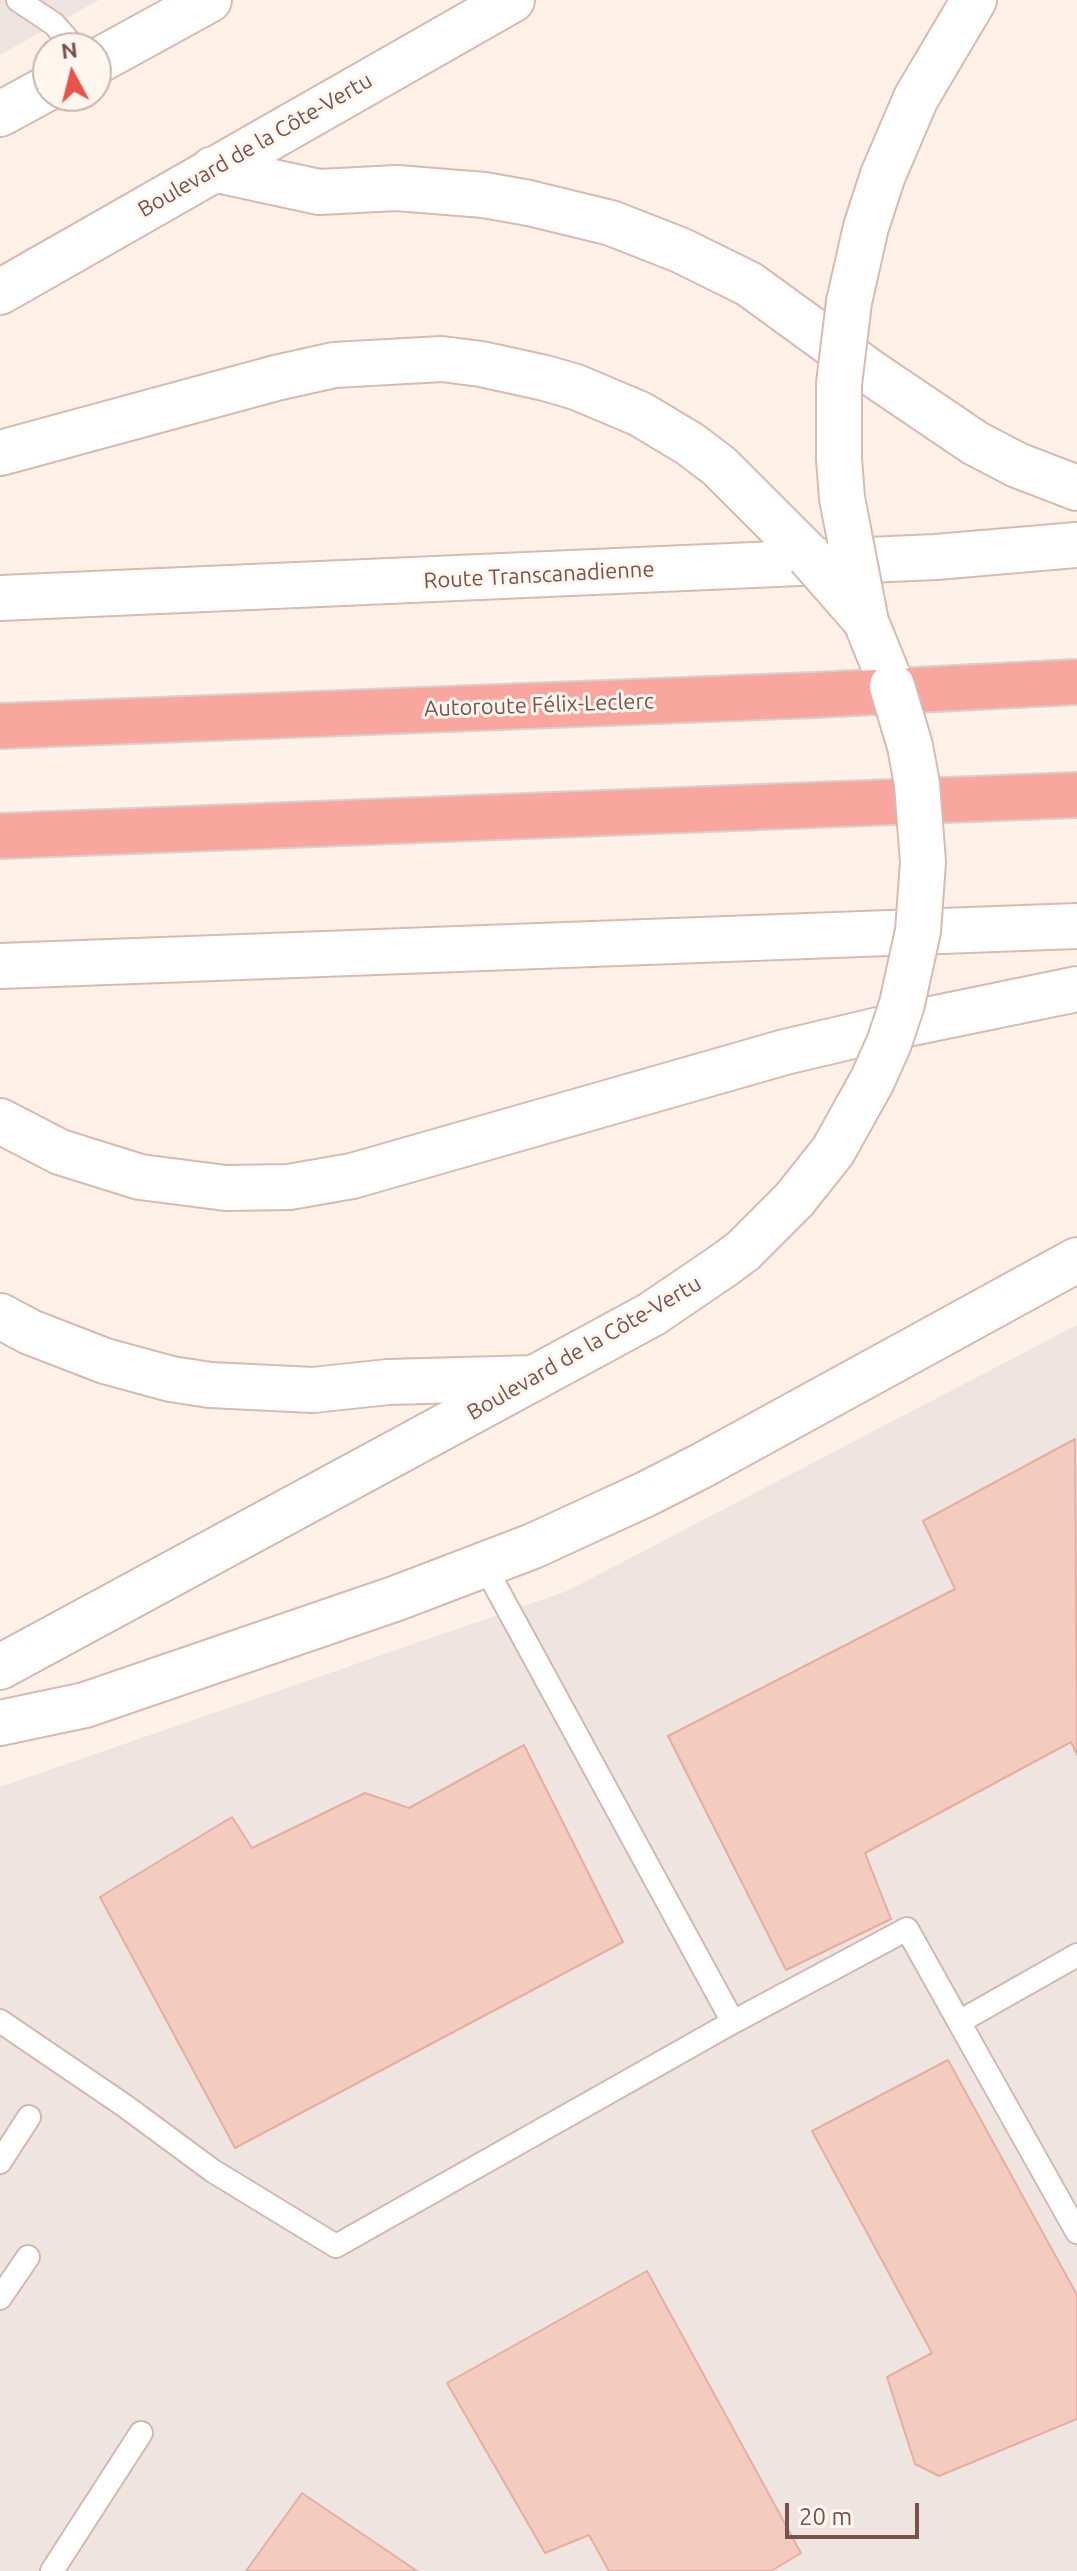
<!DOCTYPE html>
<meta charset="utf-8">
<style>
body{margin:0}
#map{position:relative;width:1077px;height:2571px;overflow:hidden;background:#fdf1e8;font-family:Ubuntu,sans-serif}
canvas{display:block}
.north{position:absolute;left:32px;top:32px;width:80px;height:80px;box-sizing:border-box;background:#fff6ef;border:2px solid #c9b5ad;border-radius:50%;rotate:353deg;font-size:22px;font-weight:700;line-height:32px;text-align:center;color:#78534b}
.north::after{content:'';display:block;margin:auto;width:28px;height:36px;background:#e9534b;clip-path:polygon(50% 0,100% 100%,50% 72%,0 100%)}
.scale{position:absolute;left:785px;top:2503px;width:134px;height:36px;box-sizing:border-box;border:4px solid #78534b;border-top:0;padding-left:10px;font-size:24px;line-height:28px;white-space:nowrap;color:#78534b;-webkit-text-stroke:6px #fff6ef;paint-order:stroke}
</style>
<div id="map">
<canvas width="1077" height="2571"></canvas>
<div class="north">N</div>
<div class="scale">20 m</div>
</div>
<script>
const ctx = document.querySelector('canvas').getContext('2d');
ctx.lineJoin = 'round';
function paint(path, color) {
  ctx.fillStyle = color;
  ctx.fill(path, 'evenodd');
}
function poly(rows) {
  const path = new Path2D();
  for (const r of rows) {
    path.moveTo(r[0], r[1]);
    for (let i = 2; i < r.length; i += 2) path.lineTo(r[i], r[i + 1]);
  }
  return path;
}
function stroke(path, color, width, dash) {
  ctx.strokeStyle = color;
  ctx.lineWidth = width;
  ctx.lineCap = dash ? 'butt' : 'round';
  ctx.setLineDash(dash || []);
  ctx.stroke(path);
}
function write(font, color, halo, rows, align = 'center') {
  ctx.font = font + ' Ubuntu,sans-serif';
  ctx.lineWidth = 6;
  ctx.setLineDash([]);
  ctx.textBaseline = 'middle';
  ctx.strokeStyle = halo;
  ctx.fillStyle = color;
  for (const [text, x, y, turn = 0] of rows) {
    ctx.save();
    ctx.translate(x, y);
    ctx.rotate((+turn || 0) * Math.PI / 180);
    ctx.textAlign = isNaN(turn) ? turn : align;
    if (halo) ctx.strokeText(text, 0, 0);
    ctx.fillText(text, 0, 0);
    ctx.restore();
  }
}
paint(poly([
 [0,0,99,0,0,55],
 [1077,1325,1077,2571,0,2571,0,1787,567,1591]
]), '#eee5e1');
const building = poly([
 [1075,1439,1077,1755,1071,1742,865,1853,891,1919,786,1970,668,1736,955,1589,923,1521,1075,1439],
 [524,1745,623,1942,235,2148,100,1897,232,1817,252,1848,365,1793,409,1808,524,1745],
 [948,2060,1077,2295,1077,2419,939,2476,915,2464,887,2377,932,2353,812,2131,948,2060],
 [647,2271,801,2553,771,2571,609,2571,589,2535,545,2553,447,2383,647,2271],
 [302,2493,417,2571,246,2571,302,2493]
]);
paint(building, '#f3cbbf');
stroke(building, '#e6ae9f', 2);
const service = poly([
 [18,0,54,24,75,48],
 [484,1565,733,2022],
 [1077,1955,959,2022,1077,2232],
 [0,2021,125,2106,213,2171,336,2246,733,2022,907,1929,959,2022],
 [0,2162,29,2117],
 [0,2298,28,2257],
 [52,2571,141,2433]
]);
const tertiary = poly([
 [0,1667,534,1378]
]);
const secondary = poly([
 [96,62,209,0],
 [0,114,48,88],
 [213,169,319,192,397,188,484,195,529,203,611,223,680,250,749,284,870,372,975,443,1017,465,1077,488],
 [883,175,916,98,974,0],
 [0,292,512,0],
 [0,453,276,378,334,365,442,359,481,364,545,378,576,387,640,414,690,444,719,466,809,556],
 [0,598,936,557,1077,545],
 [866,622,892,686],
 [0,966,1077,926],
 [0,1121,60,1152,140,1177,226,1188,289,1187,352,1176,785,1052,878,1030,1077,989],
 [0,1316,30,1332,105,1361,171,1379,210,1385,313,1390,388,1382,534,1378,652,1314,724,1265],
 [0,1723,85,1705,397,1598,533,1546,646,1494,701,1466,1077,1260]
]);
const motorway = poly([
 [0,726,815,695,1077,682],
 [0,836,1077,795]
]);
stroke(service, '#d2b9b0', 26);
stroke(tertiary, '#d2b9b0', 48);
stroke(secondary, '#d8bab0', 48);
stroke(motorway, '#d9cfcd', 48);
stroke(service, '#fff', 22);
stroke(tertiary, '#fff', 44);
stroke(secondary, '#fff', 44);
stroke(motorway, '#f8a69e', 44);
const secondaryBridge = poly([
 [809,556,865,620],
 [866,622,842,498,839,459,839,384,849,302,866,227,883,175],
 [724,1265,743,1251,794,1200,833,1151,872,1081,889,1043,902,1004,918,931,923,862,917,784,910,746,892,686]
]);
stroke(secondaryBridge, '#d8bab0', 48, []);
stroke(secondaryBridge, '#fff', 44);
write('22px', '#78534b', '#fff6ef', [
 ["Boulevard de la Côte-Vertu",255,145,-30],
 ["Route Transcanadienne",539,575,-3],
 ["Autoroute Félix-Leclerc",539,705,-2],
 ["Boulevard de la Côte-Vertu",584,1348,-30]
]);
</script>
